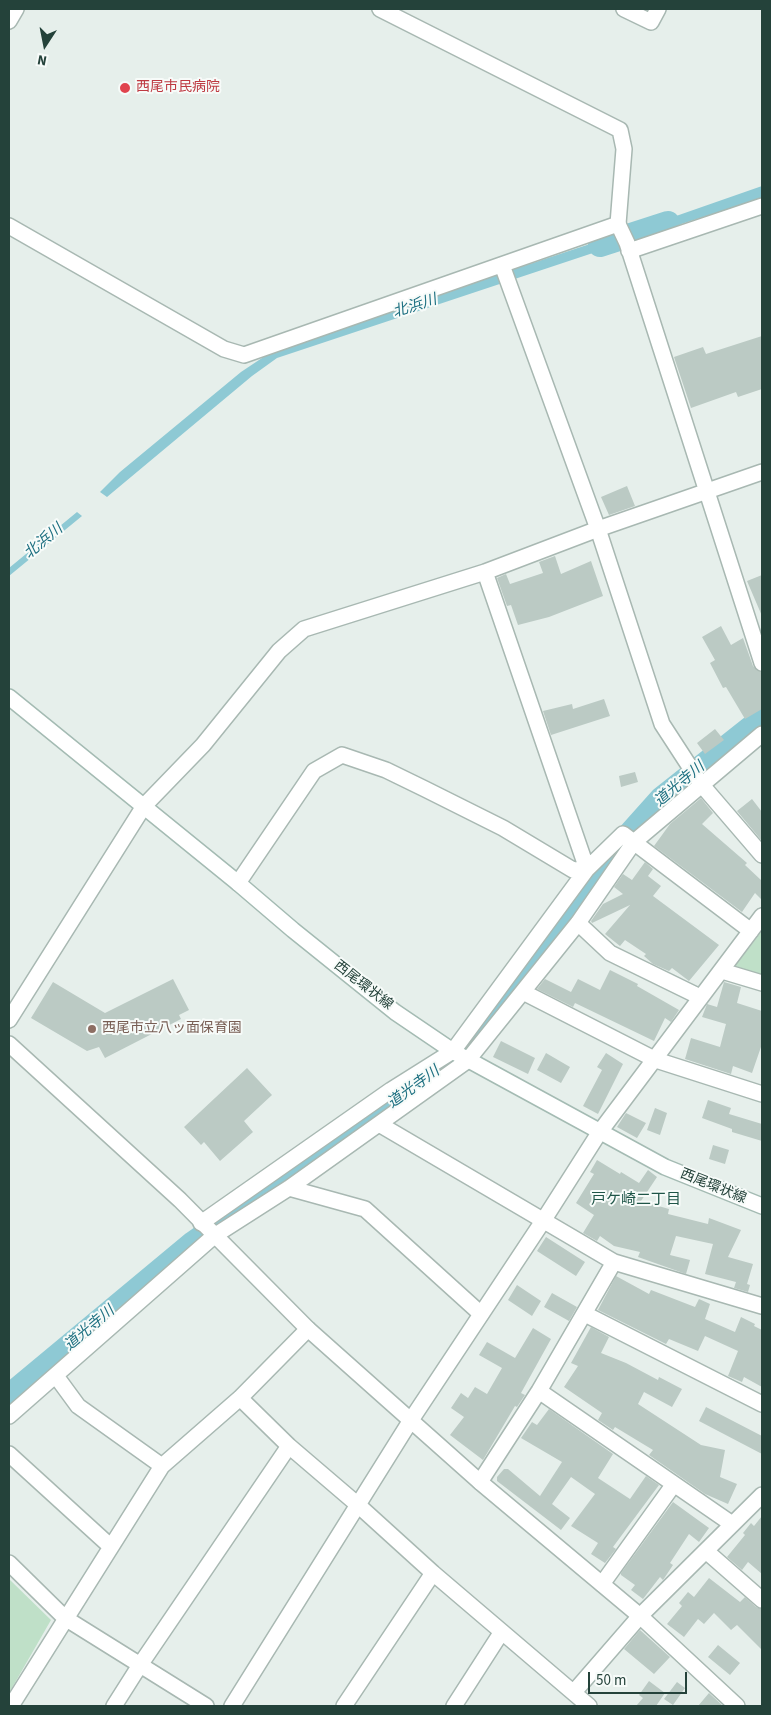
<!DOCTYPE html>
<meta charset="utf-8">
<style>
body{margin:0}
#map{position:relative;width:771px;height:1715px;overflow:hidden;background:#e6efeb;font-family:"Source Sans 3",sans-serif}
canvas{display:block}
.frame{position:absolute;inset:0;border:10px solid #24423a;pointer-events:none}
.north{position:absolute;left:20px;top:20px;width:50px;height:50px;-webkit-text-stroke:4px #f7fbf9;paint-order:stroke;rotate:191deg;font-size:14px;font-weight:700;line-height:20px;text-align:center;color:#24423a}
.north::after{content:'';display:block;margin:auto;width:18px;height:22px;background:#24423a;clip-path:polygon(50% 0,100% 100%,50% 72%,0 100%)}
.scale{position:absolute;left:588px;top:1672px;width:99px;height:22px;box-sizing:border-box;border:2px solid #24423a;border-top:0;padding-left:6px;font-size:15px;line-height:18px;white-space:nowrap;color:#24423a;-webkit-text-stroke:4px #f7fbf9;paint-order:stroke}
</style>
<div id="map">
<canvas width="771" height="1715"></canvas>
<div class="frame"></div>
<div class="north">N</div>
<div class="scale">50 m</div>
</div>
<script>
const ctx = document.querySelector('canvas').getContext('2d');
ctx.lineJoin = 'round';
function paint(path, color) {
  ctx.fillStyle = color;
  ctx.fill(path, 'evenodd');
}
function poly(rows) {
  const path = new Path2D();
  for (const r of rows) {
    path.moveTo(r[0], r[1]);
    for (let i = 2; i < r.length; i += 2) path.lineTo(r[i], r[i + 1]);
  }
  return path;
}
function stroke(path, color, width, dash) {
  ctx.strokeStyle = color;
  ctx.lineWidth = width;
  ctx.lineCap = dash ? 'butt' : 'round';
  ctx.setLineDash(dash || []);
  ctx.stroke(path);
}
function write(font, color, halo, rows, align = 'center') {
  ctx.font = font + ' "Source Sans 3","Noto Sans JP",sans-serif';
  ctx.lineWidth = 4;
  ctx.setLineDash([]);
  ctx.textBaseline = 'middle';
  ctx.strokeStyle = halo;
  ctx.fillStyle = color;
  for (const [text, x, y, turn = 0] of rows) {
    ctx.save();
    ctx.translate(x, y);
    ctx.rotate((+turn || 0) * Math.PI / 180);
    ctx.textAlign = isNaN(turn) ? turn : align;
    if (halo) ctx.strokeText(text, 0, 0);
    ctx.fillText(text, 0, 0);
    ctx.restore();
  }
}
paint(poly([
 [762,931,762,975,735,966],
 [9,1579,51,1620,9,1693]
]), '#bfe0c8');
paint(poly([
 [762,186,762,198,638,238,636,230],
 [614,236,617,245,277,358,252,376,107,497,100,492,120,472,241,372,277,348],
 [77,512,82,516,9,576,9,568]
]), '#8ec9d4');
stroke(poly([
 [600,245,668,223],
 [9,1396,193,1243,440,1071,451,1060,559,926,594,874,661,799,762,719]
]), '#8ec9d4', 24);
paint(poly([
 [762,336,762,389,738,397,736,392,691,408,674,357,703,347,706,354],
 [627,486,635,506,609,515,601,497],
 [555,556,561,574,591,561,603,596,549,617,518,625,511,605,507,606,497,578,506,574,510,584,543,573,539,562],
 [762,575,762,616,747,581],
 [721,626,731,645,743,638,753,666,762,673,762,709,745,719,726,687,723,688,710,663,715,660,702,637],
 [604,699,610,716,551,735,543,711,572,704,573,709],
 [715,729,724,740,705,754,697,743],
 [635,772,638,782,621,787,619,776],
 [701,798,713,813,702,824,747,863,745,865,762,881,762,900,755,893,742,912,654,846,670,824],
 [752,799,762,812,762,841,737,811],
 [645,862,653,869,648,876,661,886,653,896,719,945,689,981,672,968,669,971,653,964,644,956,646,954,625,940,620,946,605,934,630,905,592,923,591,921,603,904,623,894,614,887,623,874,632,880],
 [610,970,638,984,637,986,679,1010,671,1022,665,1018,654,1041,575,1003,573,1007,537,989,545,979,571,992,578,979,600,990],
 [173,979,189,1010,179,1015,181,1019,105,1058,99,1047,87,1051,31,1018,53,982,105,1013],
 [724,982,741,987,737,1003,762,1011,762,1044,752,1073,733,1066,731,1074,685,1059,691,1038,720,1047,726,1024,702,1017,707,1004,717,1007],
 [501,1041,535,1058,528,1074,493,1057],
 [546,1053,570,1067,561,1083,537,1070],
 [606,1053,623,1064,598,1114,583,1106,602,1070,597,1067],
 [247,1068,272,1095,244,1121,253,1132,220,1161,204,1142,201,1145,184,1127],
 [708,1100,731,1108,729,1114,762,1124,762,1141,732,1132,732,1129,702,1118],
 [655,1108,667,1113,660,1135,647,1130],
 [626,1113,646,1123,637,1138,617,1127],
 [713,1145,729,1150,725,1164,709,1159],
 [597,1160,620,1174,621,1172,639,1183,648,1170,657,1177,641,1201,669,1209,668,1214,708,1224,709,1218,741,1230,728,1257,753,1264,747,1284,750,1285,748,1292,734,1288,736,1282,705,1274,713,1244,676,1236,670,1255,690,1260,686,1274,638,1257,640,1252,614,1246,600,1236,597,1241,583,1233,594,1215,576,1203,594,1174,590,1172],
 [546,1237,585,1262,576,1276,537,1251],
 [616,1276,649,1294,651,1290,695,1307,699,1299,710,1304,705,1319,735,1332,741,1317,755,1324,754,1326,762,1330,762,1387,744,1377,742,1382,728,1376,738,1351,705,1336,698,1351,669,1339,666,1344,598,1310],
 [517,1285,541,1301,532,1316,508,1300],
 [552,1293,577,1307,569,1321,544,1307],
 [591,1327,609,1337,601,1353,626,1363,658,1380,659,1377,682,1389,672,1407,644,1392,638,1404,701,1445,725,1450,720,1477,737,1484,728,1504,705,1494,649,1455,653,1450,615,1427,613,1430,598,1420,602,1413,564,1387,578,1366,571,1363],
 [533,1328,551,1339,521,1393,525,1395,517,1407,515,1406,483,1460,450,1435,464,1417,451,1408,461,1393,468,1398,475,1387,487,1394,502,1368,479,1355,487,1342,515,1358],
 [706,1407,762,1436,762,1454,699,1421],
 [549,1409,613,1454,598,1478,630,1499,646,1476,659,1485,613,1547,616,1549,605,1563,591,1554,598,1543,571,1526,595,1494,571,1477,552,1504,570,1518,561,1530,497,1481,497,1477,504,1469,508,1469,540,1496,562,1462,521,1438,532,1422,537,1425],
 [673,1502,709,1528,699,1542,689,1534,670,1563,673,1565,663,1580,660,1577,643,1599,631,1590,635,1585,621,1575,621,1573],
 [762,1516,762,1574,748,1562,742,1570,727,1557,745,1535,743,1533,751,1523,754,1526],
 [709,1578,740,1602,745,1597,756,1607,762,1609,762,1650,737,1625,731,1630,714,1613,704,1624,698,1619,684,1637,667,1624,682,1606,679,1603,688,1592,694,1597],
 [640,1630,670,1657,654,1674,624,1649],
 [718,1645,740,1663,730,1675,708,1657],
 [649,1681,665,1693,656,1706,636,1706,643,1698,639,1695],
 [677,1682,685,1688,673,1705,664,1699],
 [709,1693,723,1706,698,1706]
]), '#bbcac4');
const minor = poly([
 [624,9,651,22,658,9],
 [618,224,627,243,762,663],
 [629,251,762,206],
 [701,784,762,855],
 [238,883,314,771,342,755,386,770,425,789,503,828,573,870,587,869,623,834,751,931],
 [578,923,610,953,700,997],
 [722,971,762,983],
 [523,992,656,1060,762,1094],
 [9,1020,144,806,203,745,279,651,304,629,485,572,598,529,762,472],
 [379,1124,614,1262,762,1306],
 [599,1133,762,916],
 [289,1188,365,1209,481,1314],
 [201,1223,391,1090,453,1051,587,869,485,572],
 [585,1314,762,1404],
 [56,1376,78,1406,162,1466],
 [539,1391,732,1524],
 [240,1398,289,1446,358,1505,433,1573,589,1706],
 [9,1416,214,1236,289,1188,467,1061,578,923,634,842,762,734],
 [9,1454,110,1546],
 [480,1482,539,1391,614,1262],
 [706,1551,762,1600],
 [9,1563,65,1618,206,1706],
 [602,1584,674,1484],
 [574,1692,640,1616,762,1495],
 [11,1706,162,1466,240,1398,308,1329],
 [114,1706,140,1665,289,1446],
 [344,1706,433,1573],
 [454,1706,501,1633]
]);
const tertiary = poly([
 [9,21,16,9],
 [9,226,224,349,244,355,618,224,624,149,620,130,380,9],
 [502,265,598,529,662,724,701,784],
 [9,1044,180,1200,308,1329,480,1482,640,1616,737,1706],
 [232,1706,411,1420,543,1221,599,1133]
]);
const secondary = poly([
 [9,697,238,883,293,930,395,1012,454,1052,665,1167,762,1206]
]);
stroke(minor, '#a8b8b2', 18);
stroke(tertiary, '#a8b8b2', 18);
stroke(secondary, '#a4bbb3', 18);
stroke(minor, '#fff', 15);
stroke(tertiary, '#fff', 15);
stroke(secondary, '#fff', 15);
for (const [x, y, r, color] of [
 [125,88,6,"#e0444e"],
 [92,1029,5,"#8d6e63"]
]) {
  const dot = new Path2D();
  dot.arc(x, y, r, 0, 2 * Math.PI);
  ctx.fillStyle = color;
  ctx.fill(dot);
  stroke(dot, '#f7fbf9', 2);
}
write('14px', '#be3a42', '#f7fbf9', [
 ["西尾市民病院",136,88]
], 'left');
write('14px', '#24423a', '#f7fbf9', [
 ["西尾環状線",363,986,38],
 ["西尾環状線",713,1187,22]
]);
write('14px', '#785e54', '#f7fbf9', [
 ["西尾市立八ッ面保育園",102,1029]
], 'left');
write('italic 15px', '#1c6f80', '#f7fbf9', [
 ["北浜川",415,307,-18],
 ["北浜川",44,542,-40],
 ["道光寺川",680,785,-40],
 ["道光寺川",414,1088,-36],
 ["道光寺川",90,1329,-40]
]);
write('15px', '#1f5548', '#f7fbf9', [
 ["戸ケ崎二丁目",636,1201]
]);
</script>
